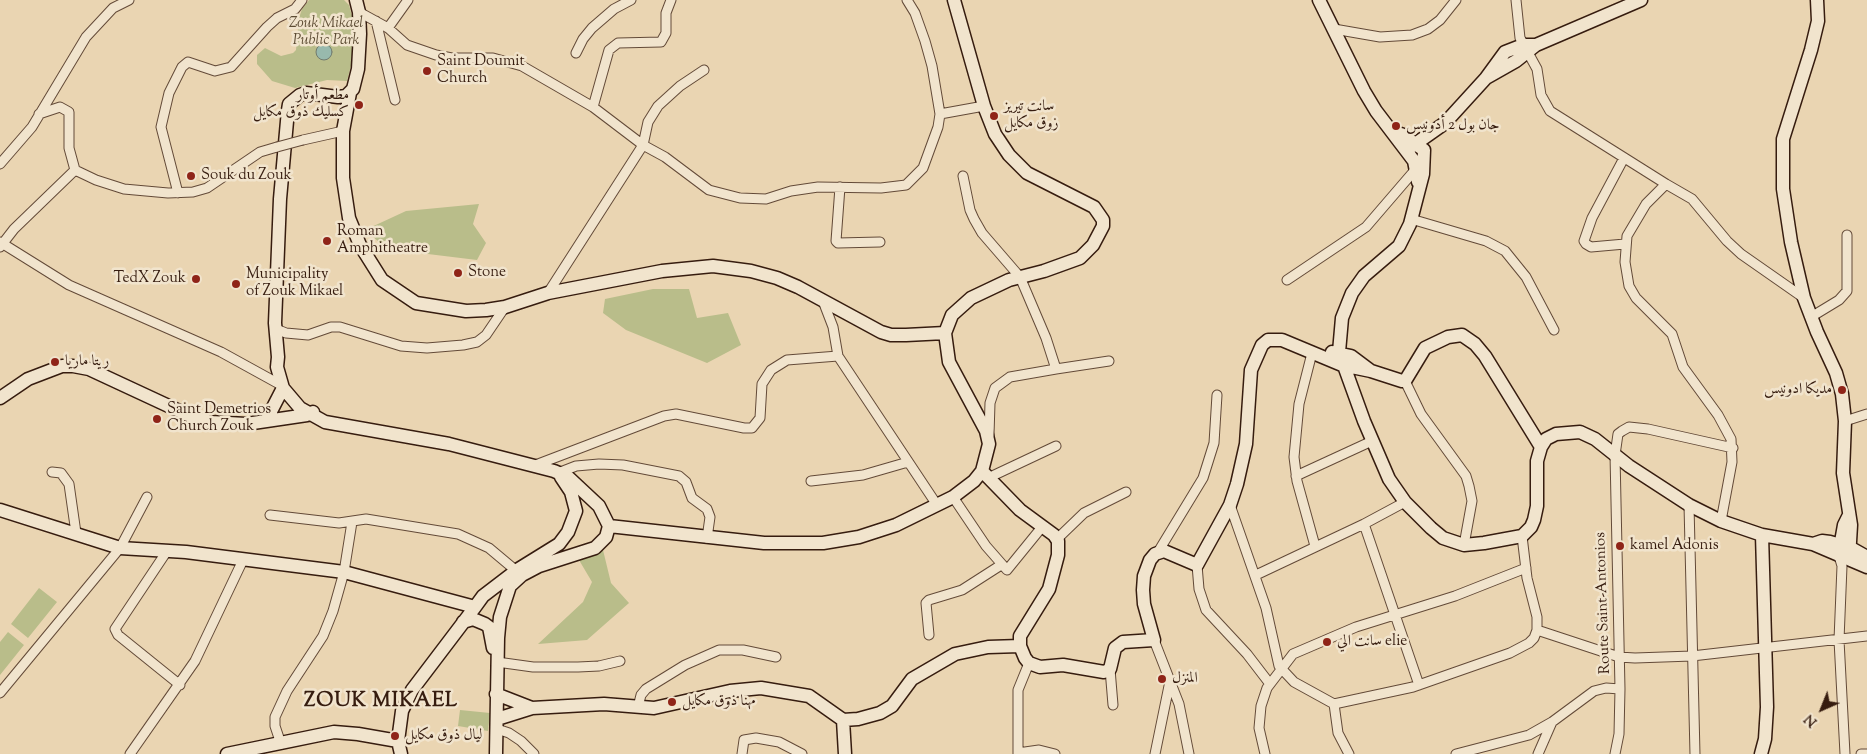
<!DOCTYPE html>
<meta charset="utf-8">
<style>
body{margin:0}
#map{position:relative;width:1867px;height:754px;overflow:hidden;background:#ead5b2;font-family:"Sorts Mill Goudy",serif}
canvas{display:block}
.north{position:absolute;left:1797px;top:684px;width:50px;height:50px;-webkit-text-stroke:4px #f1e4cd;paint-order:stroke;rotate:224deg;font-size:14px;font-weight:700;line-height:20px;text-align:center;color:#361c0f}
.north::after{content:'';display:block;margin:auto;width:18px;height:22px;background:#361c0f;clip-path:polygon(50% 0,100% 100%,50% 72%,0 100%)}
</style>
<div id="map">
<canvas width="1867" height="754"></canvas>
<div class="north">N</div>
</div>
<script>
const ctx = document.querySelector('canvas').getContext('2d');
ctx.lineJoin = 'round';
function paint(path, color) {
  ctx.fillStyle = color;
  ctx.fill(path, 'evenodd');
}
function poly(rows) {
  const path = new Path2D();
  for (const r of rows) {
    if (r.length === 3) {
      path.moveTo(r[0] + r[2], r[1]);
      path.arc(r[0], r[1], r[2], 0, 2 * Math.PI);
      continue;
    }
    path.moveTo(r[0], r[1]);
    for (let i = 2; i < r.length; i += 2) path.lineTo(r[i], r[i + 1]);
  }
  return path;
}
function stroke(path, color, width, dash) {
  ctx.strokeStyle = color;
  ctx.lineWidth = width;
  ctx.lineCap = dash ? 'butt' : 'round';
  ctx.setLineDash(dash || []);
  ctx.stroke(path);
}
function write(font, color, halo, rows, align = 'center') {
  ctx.font = font + ' "Sorts Mill Goudy",Amiri,serif';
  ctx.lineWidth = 5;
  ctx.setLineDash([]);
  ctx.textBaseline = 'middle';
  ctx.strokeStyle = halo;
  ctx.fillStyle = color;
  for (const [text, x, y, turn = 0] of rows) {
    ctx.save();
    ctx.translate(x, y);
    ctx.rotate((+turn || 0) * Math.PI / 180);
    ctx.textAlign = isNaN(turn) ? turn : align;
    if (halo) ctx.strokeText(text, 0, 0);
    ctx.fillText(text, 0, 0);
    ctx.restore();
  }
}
paint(poly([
 [309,0,344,0,349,5,355,27,355,50,347,81,327,80,295,88,272,81,257,64,257,55,265,48,281,56,293,53,296,50,299,18,302,9],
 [479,204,473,224,486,243,477,260,387,249,365,230,406,211],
 [653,289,689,289,697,318,728,313,741,345,707,363,626,330,603,313,605,299],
 [603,550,611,583,629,603,587,640,538,644,583,602,592,582,579,560],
 [39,588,57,602,28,638,11,624],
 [8,632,24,645,0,675,0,642],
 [460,710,490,713,488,731,458,726]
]), '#b9bd8a');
const water = poly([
 [324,52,8]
]);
paint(water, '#98b9ad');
stroke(water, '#717a6e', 1);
const street = poly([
 [1516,0,1520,38,1537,69,1541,95,1550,111,1666,184],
 [359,12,388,28,407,45,436,55,452,58,493,58,522,66,593,107],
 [376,21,395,100],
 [388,28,408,0],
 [1334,29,1380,37,1412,35,1428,29,1440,20,1456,0],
 [576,53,583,39,592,28,614,9,631,0],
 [704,70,680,86,658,106,648,122,643,145,665,157,709,190,740,198,766,199,791,191,818,187,881,188,906,185,923,168,938,127,940,114,932,66,925,41,915,13,907,0],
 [39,114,60,107,69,112,69,148,75,170],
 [940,114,984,106],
 [303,140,343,131],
 [1624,158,1592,218,1584,241,1586,244,1591,247,1625,244],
 [0,164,32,127,86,37,113,8,129,0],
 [963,176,970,210,974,219,982,233,1020,277,1046,338,1056,369,1010,377,995,388,990,403,989,435],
 [840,187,836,241,838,243,880,242],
 [178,193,161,127,169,93,182,67,188,62,215,71,231,67,267,27,277,18,295,9,302,0],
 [1411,219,1486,241,1505,251,1526,277,1554,330],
 [0,242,69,285,221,352,281,385],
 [0,247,14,229,75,170,96,180,124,189,168,193,193,192,207,188,260,152,277,147],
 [1287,280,1366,227,1415,170],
 [548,293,643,145,593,107,609,50,618,43,661,42,666,33,666,13,671,0],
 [823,301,833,327,838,356,937,505],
 [1811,317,1839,300,1847,291,1847,235],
 [276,329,286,333,308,335,331,327,340,327,401,346,427,348,463,345,477,342,486,335,505,307],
 [1312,353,1299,404,1294,457,1297,481,1315,546],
 [1056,369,1109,361],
 [1405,381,1421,414,1466,476,1469,486,1472,501,1464,545],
 [1845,421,1867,414],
 [533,466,664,416,676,414,744,428,752,428,760,418,762,384,771,370,787,360,838,356],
 [52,472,61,473,69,484,76,533],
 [558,473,576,466,599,464,623,465,679,476,686,482,692,498,707,509,710,517,707,538],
 [1296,476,1372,441],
 [988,478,1056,446],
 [811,481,863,475,908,462],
 [953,497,986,546,1007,570,1042,527],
 [1230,505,1266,608,1279,666,1294,682,1334,704,1338,733,1349,754],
 [1689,505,1695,754],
 [270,515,339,523,366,519,458,534,489,548,520,574],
 [1721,521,1732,462,1731,439,1718,415,1683,367,1672,334,1636,298,1629,286,1625,262,1627,236,1646,204,1666,184,1692,199,1727,241,1741,254,1804,298],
 [1364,524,1405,502],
 [1057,539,1084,513,1126,492],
 [167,551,115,629,118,635,180,685],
 [1158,552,1203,478,1214,443,1217,395],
 [1839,556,1842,566,1839,640,1845,754],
 [1197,565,1199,589,1206,610,1247,654,1270,684],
 [1256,575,1364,524,1419,685],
 [1537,630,1619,657,1635,658,1692,656,1867,636],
 [929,635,926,603,929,600,962,590,1001,565],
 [1154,640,1179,704,1189,754],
 [497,662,533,667,578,667,599,666,620,661],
 [1110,669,1113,705],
 [0,693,120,548,147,497],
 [1334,704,1413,687,1510,653,1529,643,1534,638,1537,630,1537,617,1527,578,1522,536],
 [638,707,641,695,646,689,685,665,719,650,743,650,776,657],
 [497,729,509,733,521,741,534,754],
 [281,744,275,726,275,717,287,691,323,636,333,611,344,572,352,522],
 [1018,753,1039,750,1055,754],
 [130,754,195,661,243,560],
 [742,754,744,740,756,738,779,742,802,754],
 [1018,754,1018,690,1029,663],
 [1155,754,1170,681],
 [1265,754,1259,728,1261,706,1267,688,1293,654,1356,627,1455,596,1526,568],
 [1456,754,1529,735,1552,722,1594,691,1606,688,1620,689,1615,455,1618,434,1622,431,1629,427,1648,429,1733,448],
 [1538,754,1552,722],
 [1615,754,1619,734,1620,689],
 [1861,754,1867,754]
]);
const secondary = poly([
 [356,0,359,12,360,34,358,69,353,89,346,96,338,97,306,93,300,95,289,104,288,110,280,199,275,323,278,357,277,367,283,388,300,408,325,422,449,444,554,471,568,477,599,506,609,526,606,537,595,548,539,566,522,575,510,586,500,617,498,638,496,754],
 [1319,0,1364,91,1376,111,1414,161,1418,182],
 [1817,0,1818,21,1811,50,1783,139,1783,189,1791,242,1804,298,1817,332,1836,373,1842,394,1845,421,1843,473,1851,525,1849,559],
 [1486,78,1516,61,1536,45,1641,0],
 [350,93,343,131,343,178,349,218,360,245,382,280,416,303,466,311,486,310,505,307,548,293,662,271,713,266,751,271,777,278,798,287,881,332,891,335,906,335,945,333,949,362,986,431,989,444,982,471,974,481,953,497,896,525,859,537,823,543,764,543,609,526],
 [1392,132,1401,134,1424,150,1423,174,1410,224,1399,246,1364,276,1352,293,1342,318,1339,352,1364,421,1389,479,1405,502,1431,528,1443,538,1464,545,1484,543,1522,536,1531,527,1534,520,1537,506,1537,461,1541,447,1546,439,1556,434,1580,432,1595,439,1629,466,1689,505,1721,521,1762,535,1813,544,1867,567],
 [1411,147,1445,123,1486,78,1505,52,1523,45,1536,45],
 [945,333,952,315,971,298,1009,280,1044,271,1080,258,1093,245,1103,226,1103,220,1094,207,1027,173,1009,155,995,134,984,106,954,0],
 [1332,352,1351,356,1371,371,1402,381,1405,381,1425,348,1448,337,1462,335,1475,344,1485,356,1541,447],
 [0,398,28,379,62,366,73,366,89,369,188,415,211,422,246,424,307,415,313,412],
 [267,419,283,388],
 [982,471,1020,510,1054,535,1058,541,1058,555,1049,589,1020,636,1020,646,1025,658,1029,663,1040,667,1063,665,1104,672,1110,669,1115,648,1123,642,1154,640,1144,604,1143,590,1144,576,1150,560,1155,554,1164,551,1197,565,1230,505,1237,484,1246,444,1251,370,1262,345,1268,340,1282,340,1342,365,1371,371],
 [0,510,120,548,186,552,344,572,475,607],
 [1813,544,1822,541,1830,542,1851,548,1867,557],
 [1839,553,1844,525,1849,515],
 [463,622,473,619,485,624,489,627,493,648],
 [496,694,532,708],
 [497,719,532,708,604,704,654,708,730,691,761,688,809,696,843,720,858,719,880,713,892,706,912,679,955,654,988,647,1020,646],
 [843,720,845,754],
 [227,754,334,732,358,734,398,741],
 [401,754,398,741,402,711,412,690,475,607,483,596,517,570,559,544,568,532,576,511,571,492,561,477],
 [1761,754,1765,739,1767,707,1762,535]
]);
stroke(street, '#634a38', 11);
stroke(secondary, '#361c0f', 15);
stroke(street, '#f1e4cd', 9);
stroke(secondary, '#f1e4cd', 12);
const streetBridge = poly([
 [277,147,303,140]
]);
stroke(streetBridge, '#634a38', 11, []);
stroke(streetBridge, '#f1e4cd', 9);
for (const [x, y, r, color] of [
 [427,71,5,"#8f2418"],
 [359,105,5,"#8f2418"],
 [994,116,5,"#8f2418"],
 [1396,126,5,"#8f2418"],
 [191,176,5,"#8f2418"],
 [327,241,5,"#8f2418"],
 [458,273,5,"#8f2418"],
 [196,279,5,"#8f2418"],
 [236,284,5,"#8f2418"],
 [55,362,5,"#8f2418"],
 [1842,390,5,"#8f2418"],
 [157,419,5,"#8f2418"],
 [1620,546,5,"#8f2418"],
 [1327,642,5,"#8f2418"],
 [1162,679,5,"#8f2418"],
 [672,702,5,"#8f2418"],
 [395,736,5,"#8f2418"]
]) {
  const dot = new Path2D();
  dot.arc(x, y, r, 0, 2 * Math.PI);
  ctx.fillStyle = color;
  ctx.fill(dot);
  stroke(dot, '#f1e4cd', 2);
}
write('italic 15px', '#5d4c34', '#f1e4cd', [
 ["Zouk Mikael",326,24],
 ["Public Park",326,41]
]);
write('15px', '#361c0f', '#f1e4cd', [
 ["Saint Doumit",437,62],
 ["Church",437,79],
 ["مطعم أوتار",349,96,"right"],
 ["كسليك ذوق مكايل",349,113,"right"],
 ["سانت تيريز",1004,107],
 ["زوق مكايل",1004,124],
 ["جان بول 2 أدونيس",1406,126],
 ["Souk du Zouk",201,176],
 ["Roman",337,232],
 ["Amphitheatre",337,249],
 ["Stone",468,273],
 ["Municipality",246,275],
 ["of Zouk Mikael",246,292],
 ["TedX Zouk",186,279,"right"],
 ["ريتا ماريا",65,362],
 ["مديكا ادونيس",1832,390,"right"],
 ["Saint Demetrios",167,410],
 ["Church Zouk",167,427],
 ["kamel Adonis",1630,546],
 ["سانت الي elie",1337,642],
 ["المنزل",1172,679],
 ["مهنا ذوق مكايل",682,702],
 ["ليال ذوق مكايل",405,736]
], 'left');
write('15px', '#361c0f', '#f1e4cd', [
 ["Route Saint-Antonios",1604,603,-92]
]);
ctx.letterSpacing = '1px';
write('bold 20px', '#361c0f', '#f1e4cd', [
 ["ZOUK MIKAEL",381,703]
]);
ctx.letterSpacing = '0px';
</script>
